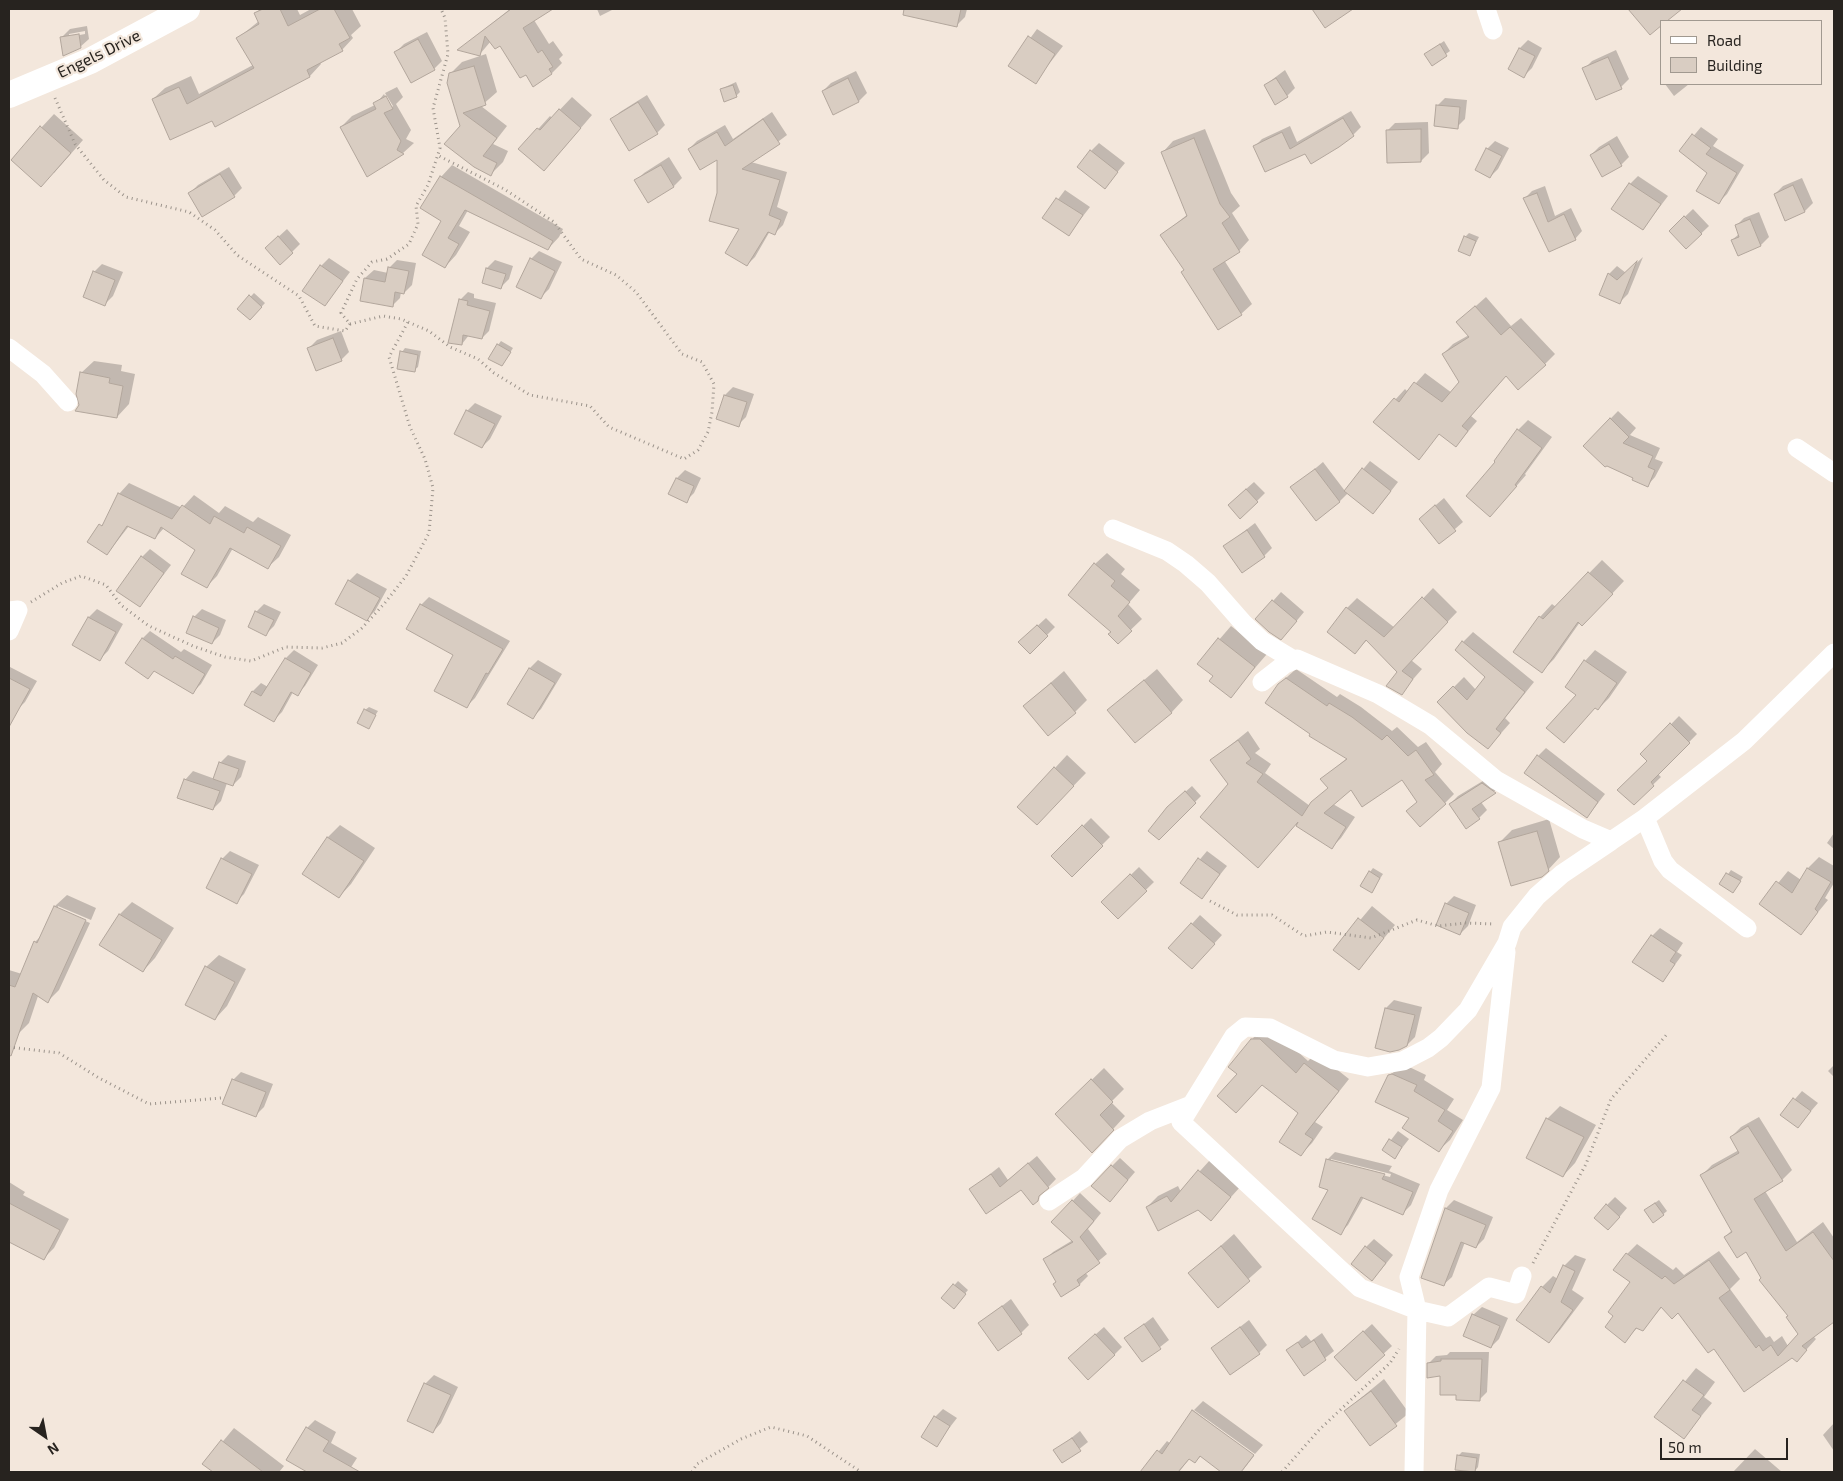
<!DOCTYPE html>
<style>
body{margin:0}
#map{position:relative;width:1843px;height:1481px;overflow:hidden;background:#f3e7dc;font-family:"Exo 2",sans-serif}
canvas{display:block}
.frame{position:absolute;inset:0;border:10px solid #27231f;pointer-events:none}
.legend{position:absolute;left:1660px;top:20px;width:162px;height:65px;box-sizing:border-box;background:#f3e7dc;border:1px solid #a19990;margin:0;padding:6px 9px;list-style:none;font-size:15px;color:#27231f}
.legend li{display:flex;align-items:center;gap:10px;height:25px}
.legend b{width:25px;border:1px solid #a19990}
.north{position:absolute;left:20px;top:1411px;width:50px;height:50px;-webkit-text-stroke:4px #f3e7dc;paint-order:stroke;rotate:147deg;font-size:14px;font-weight:700;line-height:20px;text-align:center;color:#27231f}
.north::after{content:'';display:block;margin:auto;width:18px;height:22px;background:#27231f;clip-path:polygon(50% 0,100% 100%,50% 72%,0 100%)}
.scale{position:absolute;left:1660px;top:1438px;width:128px;height:22px;box-sizing:border-box;border:2px solid #27231f;border-top:0;padding-left:6px;font-size:15px;line-height:18px;white-space:nowrap;color:#27231f;-webkit-text-stroke:4px #f3e7dc;paint-order:stroke}
</style>
<div id="map">
<canvas width="1843" height="1481"></canvas>
<div class="frame"></div>
<ul class="legend">
<li><b style="height:6px;background:#fff"></b>Road</li>
<li><b style="height:14px;background:#d9cdc2"></b>Building</li>
</ul>
<div class="north">N</div>
<div class="scale">50 m</div>
</div>
<script>
const ctx = document.querySelector('canvas').getContext('2d');
ctx.lineJoin = 'round';
function paint(path, color) {
  ctx.fillStyle = color;
  ctx.fill(path, 'evenodd');
}
function poly(rows) {
  const path = new Path2D();
  for (const r of rows) {
    path.moveTo(r[0], r[1]);
    for (let i = 2; i < r.length; i += 2) path.lineTo(r[i], r[i + 1]);
  }
  return path;
}
function stroke(path, color, width, dash) {
  ctx.strokeStyle = color;
  ctx.lineWidth = width;
  ctx.lineCap = dash ? 'butt' : 'round';
  ctx.setLineDash(dash || []);
  ctx.stroke(path);
}
function write(font, color, halo, rows, align = 'center') {
  ctx.font = font + ' "Exo 2",sans-serif';
  ctx.lineWidth = 4.5;
  ctx.setLineDash([]);
  ctx.textBaseline = 'middle';
  ctx.strokeStyle = halo;
  ctx.fillStyle = color;
  for (const [text, x, y, turn = 0] of rows) {
    ctx.save();
    ctx.translate(x, y);
    ctx.rotate((+turn || 0) * Math.PI / 180);
    ctx.textAlign = isNaN(turn) ? turn : align;
    if (halo) ctx.strokeText(text, 0, 0);
    ctx.fillText(text, 0, 0);
    ctx.restore();
  }
}
paint(poly([
 [260,9,297,9,300,15,311,9,352,9,361,26,351,35,353,38,342,50,320,62,321,64,310,76,216,126,212,119,153,99,165,88,191,76,199,94,253,65,238,38,259,21,256,13],
 [510,9,551,9,534,20,549,44,553,41,563,55,559,59,562,63,552,73,526,73,500,44,491,41,480,54,460,49],
 [597,9,614,9,600,16],
 [930,9,967,9,965,17,957,25,928,19],
 [1630,9,1680,9,1662,21,1650,33],
 [87,26,89,39,80,47,62,37,70,29],
 [85,31,85,34,69,37,69,34],
 [1037,29,1063,46,1035,82,1010,66],
 [427,32,442,61,434,69,411,81,396,52,404,44],
 [1528,40,1542,48,1532,68,1524,76,1520,48],
 [1444,41,1450,51,1432,64,1426,54],
 [1616,50,1629,79,1621,87,1597,98,1584,69,1592,61],
 [486,54,497,92,481,106,507,126,493,144,508,151,503,162,491,174,461,126,450,74,462,62],
 [1285,70,1295,88,1287,96,1265,85],
 [856,71,867,93,859,101,823,91,831,83],
 [736,82,740,92,736,96,721,89],
 [1665,84,1689,84,1674,96],
 [397,87,403,97,396,104,411,130,406,139,414,143,403,153,368,175,341,127,352,116,375,105,384,94,391,108,393,106,385,93],
 [647,95,665,125,657,133,612,120,620,112],
 [572,97,592,115,556,157,520,149,550,116,552,118],
 [1445,98,1467,100,1465,119,1457,127,1437,106],
 [1351,111,1361,127,1353,135,1311,162,1305,152,1255,146,1262,139,1290,126,1297,142],
 [772,112,787,135,751,162,787,172,777,207,788,212,783,225,775,233,770,231,755,257,747,265,740,228,718,194,719,157,689,149,697,141,725,125,733,139],
 [54,114,83,140,54,173,12,159],
 [1428,122,1429,153,1421,161,1387,131,1395,123],
 [1701,127,1718,139,1713,146,1744,165,1727,194,1719,202,1709,172,1681,151],
 [1205,129,1231,193,1240,206,1232,213,1249,240,1239,251,1224,260,1252,304,1241,314,1185,269,1162,235,1188,214,1163,152,1173,141],
 [1617,136,1629,157,1621,165,1591,155,1599,147],
 [1495,141,1509,148,1498,169,1490,177,1487,149],
 [1099,143,1125,163,1105,187,1091,151],
 [669,157,682,178,674,186,648,201,636,181,644,173],
 [452,165,563,229,559,237,548,249,468,210,459,226,470,232,456,255,445,267,441,177],
 [229,167,242,188,234,196,190,193,198,185],
 [1638,176,1668,196,1643,229,1630,184],
 [1802,178,1813,203,1805,211,1775,194,1783,186],
 [1545,186,1555,216,1571,208,1582,231,1575,239,1550,251,1525,198,1532,191],
 [1065,190,1090,207,1069,234,1044,218],
 [1693,209,1709,226,1686,248,1670,231],
 [1759,212,1769,237,1761,245,1738,254,1732,240,1739,234,1736,226,1744,218],
 [287,229,300,244,292,252,275,240],
 [1469,233,1479,237,1470,254,1465,237],
 [539,251,562,262,549,289,541,297,531,259],
 [1643,257,1628,294,1620,302,1601,294,1609,274,1617,266,1626,273],
 [329,258,350,272,325,305,321,266],
 [397,260,416,263,412,285,404,293,401,292,400,298,392,306,365,278,374,270,388,273,389,268],
 [495,260,513,266,509,279,501,287,483,282,487,268],
 [102,264,123,272,113,296,105,304,94,272],
 [468,292,474,294,474,298,496,303,489,331,482,338,469,335,462,344,460,300],
 [254,293,265,303,250,319,239,309],
 [1486,297,1511,326,1521,318,1555,354,1545,364,1507,375,1471,416,1477,421,1456,446,1440,433,1418,458,1375,422,1405,389,1408,392,1425,373,1452,393,1461,382,1443,354,1453,344,1469,335,1468,313],
 [341,331,349,352,341,360,309,348,317,340],
 [501,341,513,348,502,365,498,345],
 [405,348,421,351,418,367,414,370,402,352],
 [94,361,122,365,121,371,135,374,129,404,117,417,80,405,81,373],
 [733,387,754,394,746,417,738,425,717,418,725,395],
 [475,403,502,416,490,439,482,447,467,411],
 [1618,411,1636,428,1630,435,1660,448,1655,459,1663,462,1655,477,1647,486,1584,446],
 [1528,420,1552,437,1525,474,1526,475,1500,505,1497,462,1518,430],
 [1370,461,1398,482,1381,504,1348,493,1339,502,1292,488,1323,462,1345,491],
 [685,470,701,478,694,493,686,501,677,478],
 [1254,482,1265,493,1257,501,1237,497],
 [129,483,182,508,194,495,219,513,225,506,253,522,258,517,291,535,279,557,268,567,233,548,217,576,206,587,196,549,164,528,155,538,129,526,107,554,89,542,108,517,119,494],
 [1444,498,1463,522,1440,542,1429,511],
 [1255,523,1272,548,1264,556,1225,546],
 [150,549,171,565,140,605,142,557],
 [1107,553,1125,569,1121,574,1140,590,1128,604,1142,619,1118,642,1113,632,1095,564],
 [1602,560,1624,581,1595,612,1580,622,1554,659,1542,671,1540,617,1552,604,1556,607],
 [357,573,387,589,375,611,367,619,349,581],
 [1433,588,1457,612,1411,660,1422,669,1401,693,1398,672,1367,640,1355,652,1347,608,1357,598,1395,628],
 [1281,592,1304,612,1289,630,1257,619],
 [429,597,510,641,475,698,467,706,455,654,421,605],
 [264,604,281,612,274,626,266,634,256,612],
 [97,609,123,624,108,651,100,659,74,644,89,617],
 [202,609,226,620,220,635,212,643,194,617],
 [1046,618,1055,627,1030,652,1020,642],
 [1231,626,1267,654,1230,697,1215,676,1199,663],
 [150,631,181,652,184,649,212,665,201,684,193,692,155,670,148,677,142,639],
 [1473,632,1534,682,1505,718,1510,723,1488,748,1439,702,1464,677,1476,690,1487,677,1463,642],
 [294,650,318,665,305,686,297,694,293,692,282,712,274,720,253,691,261,683,268,687,286,658],
 [1595,650,1627,672,1609,698,1598,709,1578,695,1585,661],
 [538,660,562,674,541,709,533,717,509,703,530,668],
 [10,667,37,681,25,702,17,710,9,705],
 [1157,669,1183,700,1171,713,1109,710],
 [1296,669,1337,697,1340,694,1361,707,1392,731,1397,727,1418,747,1426,742,1442,764,1435,772,1454,794,1445,803,1419,801,1403,778,1351,788,1333,804,1355,817,1341,838,1332,847,1229,784,1212,760,1248,731,1260,749,1255,753,1271,764,1265,773,1310,806,1329,787,1322,779,1347,758,1278,685],
 [1064,671,1087,700,1075,712,1024,706],
 [369,707,378,711,368,727,365,710],
 [1679,716,1697,734,1658,774,1661,777,1634,803,1649,760,1642,754],
 [1546,748,1605,794,1587,817,1538,756],
 [228,755,246,761,241,777,233,785,227,783,221,801,213,809,185,780,193,771,215,779,220,763],
 [1067,755,1086,773,1049,811,1019,807],
 [1491,776,1503,784,1481,802,1487,810,1479,818,1450,804,1458,796],
 [1192,786,1201,796,1159,838,1175,801],
 [1091,818,1110,837,1072,875,1053,856],
 [1549,819,1560,857,1548,870,1499,843,1512,830],
 [340,825,375,848,351,884,339,897,304,874,328,837],
 [1834,833,1834,849,1827,843],
 [230,851,259,865,244,894,236,902,222,859],
 [1207,851,1227,866,1202,897,1181,882],
 [1819,857,1834,866,1834,883,1825,898,1828,900,1801,933,1761,904,1788,871,1801,880,1808,868],
 [1139,867,1154,882,1118,917,1103,902],
 [1373,868,1383,874,1371,892,1370,872],
 [1731,870,1743,877,1733,892,1721,884],
 [67,895,96,908,91,920,58,906,58,909,90,923,59,990,48,1001,38,996,29,1023,17,1035,9,1032,9,970,22,974,35,942,43,934,55,906],
 [1454,896,1476,905,1468,926,1460,934,1446,904],
 [132,902,174,928,155,958,143,971,120,914],
 [1372,906,1395,925,1359,968,1335,950],
 [1200,915,1222,935,1200,959,1170,948],
 [1660,928,1683,943,1677,952,1682,955,1663,981,1652,936],
 [219,955,246,969,227,1006,215,1019,206,967],
 [1394,1000,1422,1007,1415,1037,1407,1045,1386,1008],
 [1264,1028,1272,1028,1308,1061,1316,1053,1349,1079,1315,1122,1323,1127,1312,1143,1301,1154,1299,1112,1263,1084,1236,1112,1238,1074,1252,1039],
 [1403,1064,1426,1075,1424,1080,1454,1099,1447,1110,1463,1120,1450,1140,1439,1150,1411,1117,1389,1076],
 [1834,1065,1834,1077,1828,1071],
 [1104,1068,1124,1089,1111,1102,1125,1116,1104,1139,1069,1102],
 [241,1072,273,1084,264,1107,256,1115,233,1080],
 [1802,1091,1818,1103,1798,1126,1782,1114],
 [1560,1106,1596,1125,1575,1163,1563,1176,1527,1157,1548,1118],
 [1759,1117,1792,1170,1782,1180,1765,1191,1797,1242,1823,1222,1834,1238,1834,1321,1813,1336,1816,1339,1797,1360,1792,1356,1744,1390,1715,1347,1678,1311,1662,1307,1643,1329,1638,1327,1625,1341,1615,1316,1632,1282,1627,1254,1637,1244,1673,1270,1676,1267,1684,1275,1719,1251,1740,1279,1730,1289,1766,1338,1770,1336,1774,1342,1782,1336,1788,1346,1799,1334,1790,1315,1762,1278,1746,1250,1725,1237,1732,1230,1702,1175,1712,1165,1739,1150,1731,1137,1741,1127],
 [1398,1131,1409,1139,1395,1157,1384,1149],
 [1335,1152,1392,1166,1389,1171,1420,1184,1411,1205,1403,1213,1364,1197,1348,1225,1340,1233,1330,1189,1327,1160],
 [1331,1159,1391,1174,1390,1177,1331,1162],
 [1037,1156,1056,1179,1033,1203,1021,1188,971,1189,999,1167,1008,1180],
 [1120,1158,1135,1172,1110,1201,1112,1166],
 [1210,1160,1241,1186,1211,1219,1198,1208,1147,1207,1158,1196,1178,1186,1181,1192],
 [9,1182,25,1192,23,1195,69,1219,54,1248,44,1258,9,1235],
 [1080,1193,1101,1213,1088,1229,1107,1254,1085,1272,1088,1276,1080,1284,1061,1295,1058,1281,1045,1260,1053,1252,1073,1240,1053,1222],
 [1615,1197,1627,1208,1616,1221,1607,1205],
 [1454,1200,1493,1217,1484,1239,1476,1247,1465,1242,1452,1277,1443,1285,1422,1277,1446,1208],
 [1659,1200,1667,1211,1654,1222,1649,1207],
 [1234,1234,1262,1267,1218,1306,1190,1273],
 [1374,1239,1393,1255,1380,1271,1366,1247],
 [1575,1255,1586,1259,1572,1290,1584,1298,1560,1330,1549,1342,1542,1287,1553,1276,1558,1279,1564,1266],
 [958,1281,968,1290,957,1303,943,1298],
 [1011,1299,1029,1325,1021,1333,980,1323],
 [1482,1307,1508,1318,1499,1339,1491,1347,1473,1315],
 [1153,1317,1169,1340,1142,1361,1126,1338],
 [1249,1320,1267,1345,1259,1353,1213,1348],
 [1372,1324,1392,1346,1356,1379,1344,1349],
 [1104,1327,1122,1347,1114,1355,1078,1350],
 [1322,1333,1334,1351,1305,1374,1288,1350,1306,1335,1311,1341],
 [1450,1352,1489,1352,1487,1392,1480,1399,1457,1394,1442,1375,1428,1364,1436,1356,1447,1355],
 [1696,1368,1715,1382,1704,1397,1712,1403,1684,1437,1656,1417],
 [434,1375,458,1387,441,1423,433,1432,408,1420,426,1383],
 [1384,1379,1409,1413,1370,1445,1345,1411],
 [1203,1401,1263,1445,1255,1454,1194,1410],
 [943,1409,957,1418,936,1445,935,1417],
 [1193,1410,1254,1456,1243,1470,1223,1472,1201,1456,1195,1462,1190,1458,1179,1472,1142,1472,1167,1441,1171,1444],
 [315,1420,336,1432,331,1443,357,1458,348,1472,309,1472,288,1460,307,1428],
 [1834,1423,1834,1451,1823,1435],
 [234,1428,284,1466,279,1472,215,1472,204,1464],
 [1080,1431,1088,1442,1063,1462,1055,1451],
 [1755,1449,1782,1472,1733,1472],
 [1462,1452,1480,1454,1478,1467,1475,1471,1459,1455]
]), '#0003');
const building = poly([
 [263,9,280,9,288,26,320,9,334,9,350,38,339,44,343,51,307,70,310,77,215,127,212,121,170,140,152,99,179,87,187,104,254,68,236,38,259,24,254,13,263,9],
 [511,9,553,9,523,28,538,53,542,50,553,67,549,69,552,74,533,87,526,75,520,78,500,46,495,49,485,36,480,56,457,50,511,9],
 [904,9,961,9,957,27,903,15,904,9],
 [1312,9,1353,9,1325,28,1312,9],
 [1628,9,1682,9,1667,21,1662,21,1662,25,1650,35,1628,9],
 [79,34,81,48,63,56,60,37,79,34],
 [1028,36,1055,54,1036,84,1008,66,1028,36],
 [418,39,435,70,411,83,394,52,418,39],
 [1440,44,1447,56,1432,66,1424,54,1440,44],
 [1519,48,1535,56,1524,78,1508,69,1519,48],
 [1608,57,1622,89,1596,100,1582,68,1608,57],
 [474,66,486,105,463,113,497,138,483,156,497,163,491,176,474,167,444,144,460,126,447,83,449,73,474,66],
 [848,78,859,102,833,115,822,91,848,78],
 [1276,78,1288,97,1275,105,1264,85,1276,78],
 [733,85,737,97,724,102,720,89,733,85],
 [386,96,393,109,384,113,401,141,397,150,404,154,367,177,340,127,376,109,373,103,386,96],
 [638,102,658,134,629,151,610,119,638,102],
 [1436,105,1460,107,1458,129,1434,126,1436,105],
 [559,109,581,128,544,171,518,149,537,128,540,130,559,109],
 [1343,118,1354,136,1339,147,1311,164,1305,154,1265,172,1253,146,1282,132,1290,149,1343,118],
 [763,119,780,144,742,169,780,180,769,215,781,220,775,235,768,232,747,266,725,253,739,229,709,221,717,193,717,160,700,170,688,149,717,132,725,146,763,119],
 [40,126,71,153,41,187,11,160,40,126],
 [1421,129,1421,162,1387,163,1386,130,1421,129],
 [1692,134,1711,148,1706,154,1737,173,1719,204,1696,191,1707,173,1679,151,1692,134],
 [1194,138,1220,204,1230,217,1222,223,1240,252,1213,269,1242,315,1218,330,1181,272,1184,270,1160,235,1187,216,1161,152,1194,138],
 [1609,144,1622,166,1602,177,1590,155,1609,144],
 [1486,148,1502,156,1490,178,1475,170,1486,148],
 [1090,150,1118,172,1105,189,1077,167,1090,150],
 [661,165,674,187,648,203,634,180,661,165],
 [220,174,235,197,202,217,188,193,220,174],
 [440,176,553,241,548,250,465,210,448,238,459,244,445,268,422,255,441,221,420,208,440,176],
 [1629,183,1661,204,1643,230,1611,209,1629,183],
 [1793,185,1805,212,1785,221,1774,194,1793,185],
 [1537,193,1548,222,1564,214,1576,240,1549,252,1523,198,1537,193],
 [1056,198,1083,215,1069,236,1042,218,1056,198],
 [1684,216,1702,234,1686,249,1669,231,1684,216],
 [1750,219,1761,246,1738,256,1731,240,1739,237,1735,225,1750,219],
 [278,236,293,253,280,265,265,248,278,236],
 [1464,236,1476,241,1470,256,1458,251,1464,236],
 [530,258,555,271,541,299,516,287,530,258],
 [1637,261,1620,304,1599,295,1608,273,1617,280,1637,261],
 [320,265,343,281,325,306,302,291,320,265],
 [388,267,409,271,404,294,395,292,393,307,360,301,364,278,385,282,388,267],
 [486,268,506,274,501,289,482,283,486,268],
 [93,271,115,280,105,306,83,297,93,271],
 [249,295,262,307,250,320,237,309,249,295],
 [459,299,468,301,467,305,490,311,482,339,463,335,462,345,448,343,459,299],
 [1475,306,1501,335,1510,327,1546,365,1518,390,1506,376,1462,426,1468,431,1456,447,1439,434,1419,460,1373,422,1394,398,1399,402,1414,382,1442,402,1459,382,1442,354,1469,337,1456,322,1475,306],
 [333,338,342,361,316,371,307,348,333,338],
 [497,344,511,352,502,366,488,359,497,344],
 [400,351,418,355,415,372,397,369,400,351],
 [80,372,110,378,109,383,123,386,117,418,75,411,79,405,76,394,80,372],
 [724,395,747,402,739,427,716,419,724,395],
 [466,410,495,424,482,448,454,434,466,410],
 [1610,418,1629,437,1623,443,1653,456,1648,467,1655,470,1648,487,1632,480,1633,478,1607,466,1605,467,1583,446,1610,418],
 [1517,429,1542,448,1515,485,1517,486,1490,517,1466,496,1495,462,1494,461,1517,429],
 [1362,468,1391,491,1373,514,1344,491,1362,468],
 [1315,469,1340,502,1316,521,1290,487,1315,469],
 [676,478,694,486,687,503,668,494,676,478],
 [1246,489,1258,502,1240,519,1228,505,1246,489],
 [118,493,172,519,182,505,210,524,214,516,244,533,247,527,281,546,268,569,230,548,207,588,181,574,195,550,161,527,155,539,127,526,107,555,87,542,99,524,102,526,118,493],
 [1435,505,1456,531,1439,544,1419,519,1435,505],
 [1247,530,1265,557,1242,573,1223,546,1247,530],
 [141,556,164,573,140,607,116,591,141,556],
 [1094,563,1115,581,1111,586,1130,602,1118,616,1132,631,1118,644,1108,634,1111,632,1068,595,1094,563],
 [1588,572,1613,594,1582,626,1578,622,1542,673,1513,652,1539,616,1543,619,1588,572],
 [348,580,380,598,367,621,335,604,348,580],
 [1422,597,1448,622,1402,671,1413,679,1402,695,1386,686,1397,672,1366,640,1355,654,1327,632,1346,607,1384,637,1422,597],
 [1272,600,1297,621,1281,640,1269,632,1255,619,1272,600],
 [420,604,503,649,488,674,486,673,467,708,434,691,453,655,406,629,420,604],
 [255,611,274,620,266,636,248,627,255,611],
 [193,616,219,628,212,644,186,633,193,616],
 [88,617,116,632,100,661,72,645,88,617],
 [1037,625,1048,636,1030,654,1018,642,1037,625],
 [142,638,173,659,175,656,205,674,193,694,154,671,148,679,125,663,142,638],
 [1218,638,1255,667,1231,698,1209,681,1213,676,1197,664,1218,638],
 [1462,641,1525,692,1496,729,1501,733,1488,749,1467,733,1437,702,1453,686,1467,700,1485,677,1455,650,1462,641],
 [285,658,311,673,298,696,291,692,274,722,244,705,252,691,261,696,285,658],
 [1584,660,1617,683,1598,710,1595,708,1564,743,1546,728,1576,695,1565,687,1584,660],
 [529,668,555,683,533,719,507,704,529,668],
 [9,678,30,689,9,727,9,678],
 [1286,678,1327,706,1329,703,1352,717,1382,740,1387,735,1408,756,1416,750,1434,775,1425,780,1446,804,1420,827,1406,811,1417,802,1402,780,1362,807,1351,790,1324,813,1346,827,1332,849,1296,826,1298,822,1258,868,1200,817,1228,784,1210,760,1238,740,1251,759,1246,763,1263,774,1257,782,1302,816,1311,802,1328,788,1320,779,1347,759,1309,736,1310,734,1265,703,1278,684,1286,678],
 [1144,680,1172,713,1135,743,1107,710,1144,680],
 [1051,683,1076,713,1048,736,1023,706,1051,683],
 [364,709,376,715,369,729,357,723,364,709],
 [1670,723,1690,743,1651,782,1654,786,1634,805,1617,790,1647,761,1640,754,1670,723],
 [1537,755,1598,802,1587,818,1524,773,1537,755],
 [219,762,239,769,233,786,213,779,219,762],
 [1054,767,1074,786,1037,825,1017,807,1054,767],
 [184,779,220,791,213,810,177,798,184,779],
 [1482,783,1496,793,1472,809,1480,819,1466,829,1449,804,1482,783],
 [1185,791,1196,803,1159,840,1148,831,1167,807,1185,791],
 [1082,825,1103,846,1072,877,1051,856,1082,825],
 [1537,831,1549,871,1542,877,1511,886,1498,842,1537,831],
 [327,837,364,861,339,898,302,874,327,837],
 [221,858,252,874,237,904,206,888,221,858],
 [1198,858,1220,874,1202,899,1180,883,1198,858],
 [1807,868,1831,882,1815,909,1818,912,1801,935,1759,904,1776,881,1792,893,1807,868],
 [1369,871,1380,878,1372,893,1360,886,1369,871],
 [1726,873,1741,881,1733,893,1719,884,1726,873],
 [1130,874,1147,891,1118,919,1101,902,1130,874],
 [1445,903,1469,913,1460,935,1436,925,1445,903],
 [54,906,86,920,48,1003,33,993,11,1056,9,1055,9,985,15,987,34,941,37,943,54,906],
 [119,914,162,940,143,972,99,945,119,914],
 [1358,918,1384,938,1359,970,1333,950,1358,918],
 [1191,923,1215,944,1192,969,1168,948,1191,923],
 [1651,935,1676,952,1670,961,1675,964,1663,982,1632,962,1651,935],
 [205,966,235,982,215,1020,185,1005,205,966],
 [1385,1008,1415,1015,1407,1046,1399,1050,1390,1052,1375,1048,1385,1008],
 [1251,1039,1260,1039,1296,1073,1304,1063,1339,1091,1305,1134,1313,1139,1301,1156,1279,1142,1298,1113,1262,1085,1236,1113,1217,1096,1237,1074,1228,1067,1251,1039],
 [1392,1074,1417,1085,1414,1091,1445,1110,1438,1121,1453,1131,1439,1152,1402,1128,1409,1118,1375,1102,1388,1075,1392,1074],
 [232,1079,266,1092,256,1117,222,1104,232,1079],
 [1091,1079,1113,1102,1100,1115,1114,1130,1092,1153,1055,1114,1091,1079],
 [1793,1098,1811,1111,1798,1128,1780,1115,1793,1098],
 [1546,1118,1584,1137,1563,1177,1526,1158,1546,1118],
 [1748,1126,1783,1181,1754,1199,1786,1251,1813,1232,1834,1261,1834,1322,1802,1346,1807,1350,1797,1362,1792,1358,1744,1392,1714,1349,1708,1353,1678,1313,1672,1319,1661,1307,1643,1331,1636,1328,1625,1343,1605,1327,1613,1316,1608,1312,1630,1282,1613,1270,1626,1253,1662,1279,1665,1276,1674,1284,1709,1260,1730,1290,1719,1298,1756,1348,1759,1345,1763,1351,1771,1345,1778,1356,1798,1334,1786,1317,1788,1316,1759,1280,1761,1278,1746,1252,1737,1258,1724,1237,1732,1232,1700,1175,1739,1153,1730,1137,1748,1126],
 [1389,1139,1402,1147,1395,1159,1382,1150,1389,1139],
 [1326,1159,1385,1174,1382,1179,1413,1192,1403,1215,1361,1197,1341,1235,1312,1219,1328,1190,1319,1187,1326,1159],
 [1028,1163,1049,1188,1039,1196,1038,1201,1033,1205,1021,1190,986,1214,969,1189,991,1174,1000,1187,1028,1163],
 [1111,1165,1128,1180,1110,1202,1091,1186,1111,1165],
 [1198,1170,1231,1197,1211,1221,1198,1210,1158,1231,1146,1207,1167,1196,1171,1202,1198,1170],
 [1072,1200,1094,1221,1080,1237,1100,1263,1077,1280,1080,1285,1061,1297,1053,1284,1056,1282,1043,1259,1073,1242,1051,1222,1072,1200],
 [9,1203,60,1230,44,1260,9,1242,9,1203],
 [1655,1203,1664,1215,1653,1223,1644,1210,1655,1203],
 [1606,1204,1620,1217,1608,1230,1594,1218,1606,1204],
 [1445,1208,1486,1225,1476,1248,1461,1242,1444,1286,1421,1278,1445,1208],
 [1221,1246,1250,1281,1218,1308,1188,1273,1221,1246],
 [1365,1246,1386,1263,1372,1281,1351,1264,1365,1246],
 [1563,1265,1575,1271,1561,1302,1573,1310,1549,1343,1516,1320,1541,1286,1550,1293,1563,1265],
 [953,1284,966,1294,954,1309,941,1298,953,1284],
 [1002,1306,1022,1334,998,1351,978,1323,1002,1306],
 [1472,1314,1500,1326,1491,1348,1463,1336,1472,1314],
 [1144,1324,1161,1349,1142,1362,1124,1338,1144,1324],
 [1240,1327,1260,1354,1230,1375,1211,1348,1240,1327],
 [1363,1331,1385,1355,1356,1381,1334,1357,1363,1331],
 [1095,1334,1115,1355,1088,1380,1068,1358,1095,1334],
 [1314,1340,1326,1360,1304,1376,1286,1350,1298,1342,1302,1348,1314,1340],
 [1441,1359,1482,1359,1480,1401,1456,1400,1456,1395,1440,1395,1440,1376,1427,1378,1427,1363,1441,1361,1441,1359],
 [1683,1380,1704,1395,1692,1410,1701,1416,1684,1439,1654,1417,1683,1380],
 [424,1383,451,1395,433,1433,407,1421,424,1383],
 [1371,1391,1397,1426,1370,1446,1344,1411,1371,1391],
 [1192,1410,1254,1455,1241,1472,1221,1472,1200,1456,1195,1463,1189,1459,1178,1472,1140,1472,1157,1450,1162,1454,1192,1410],
 [934,1416,950,1426,937,1447,921,1437,934,1416],
 [306,1427,329,1441,323,1451,360,1472,307,1472,286,1460,306,1427],
 [1072,1438,1081,1451,1062,1463,1053,1450,1072,1438],
 [221,1440,263,1472,213,1472,202,1464,221,1440],
 [1457,1455,1477,1458,1475,1472,1455,1470,1457,1455]
]);
paint(building, '#d9cdc2');
stroke(building, '#b2a69c', 1);
stroke(poly([
 [55,98,75,144,104,180,126,197,189,212,215,230,237,255,299,296,315,326,345,331,350,324,341,313,357,279,372,262,387,259,409,244,418,224,416,206,428,185,440,148,433,108,448,54,445,18,441,9],
 [350,324,383,316,401,319,429,331,450,347,478,359,494,373,530,395,590,406,609,427,684,459,698,450,708,432,712,412,714,384,702,362,682,354,636,292,616,275,581,259,554,222,504,189,439,156],
 [31,602,62,583,81,576,106,585,121,605,149,626,193,646,225,657,251,661,286,647,322,648,342,643,362,628,384,604,406,576,429,533,433,488,425,459,410,427,389,357,408,322],
 [1210,901,1237,915,1272,915,1304,936,1327,932,1371,938,1417,920,1438,926,1466,923,1494,924],
 [9,1047,59,1053,99,1078,149,1104,221,1098],
 [1533,1263,1586,1164,1611,1099,1668,1033],
 [692,1472,697,1464,741,1439,771,1427,807,1436,861,1472],
 [1282,1472,1319,1430,1390,1363,1399,1349]
]), '#9b938b', 3, [1, 4]);
stroke(poly([
 [1486,9,1493,30],
 [9,348,43,374,68,402],
 [1797,448,1834,473],
 [1113,529,1167,551,1186,564,1208,583,1244,624,1262,641,1292,659],
 [9,611,18,610,9,631],
 [1262,682,1285,664,1297,659,1378,694,1430,725,1496,780,1583,829,1611,841,1645,818,1744,741,1834,653],
 [1645,818,1663,861,1670,870,1747,928],
 [1049,1201,1084,1178,1120,1139,1150,1121,1191,1105],
 [1522,1276,1516,1294,1489,1287,1448,1317,1417,1310,1360,1288,1181,1122,1234,1036,1245,1027,1270,1028,1334,1060,1368,1067,1403,1061,1428,1048,1441,1038,1468,1010,1507,943,1512,927,1537,896,1562,874,1611,841],
 [1414,1472,1417,1310,1409,1277,1439,1190,1491,1088,1506,952]
]), '#fff', 19);
stroke(poly([
 [9,95,90,61,187,9]
]), '#fff', 26);
write('16px', '#27231f', '#f3e7dc', [
 ["Engels Drive",99,54,-26]
]);
</script>
